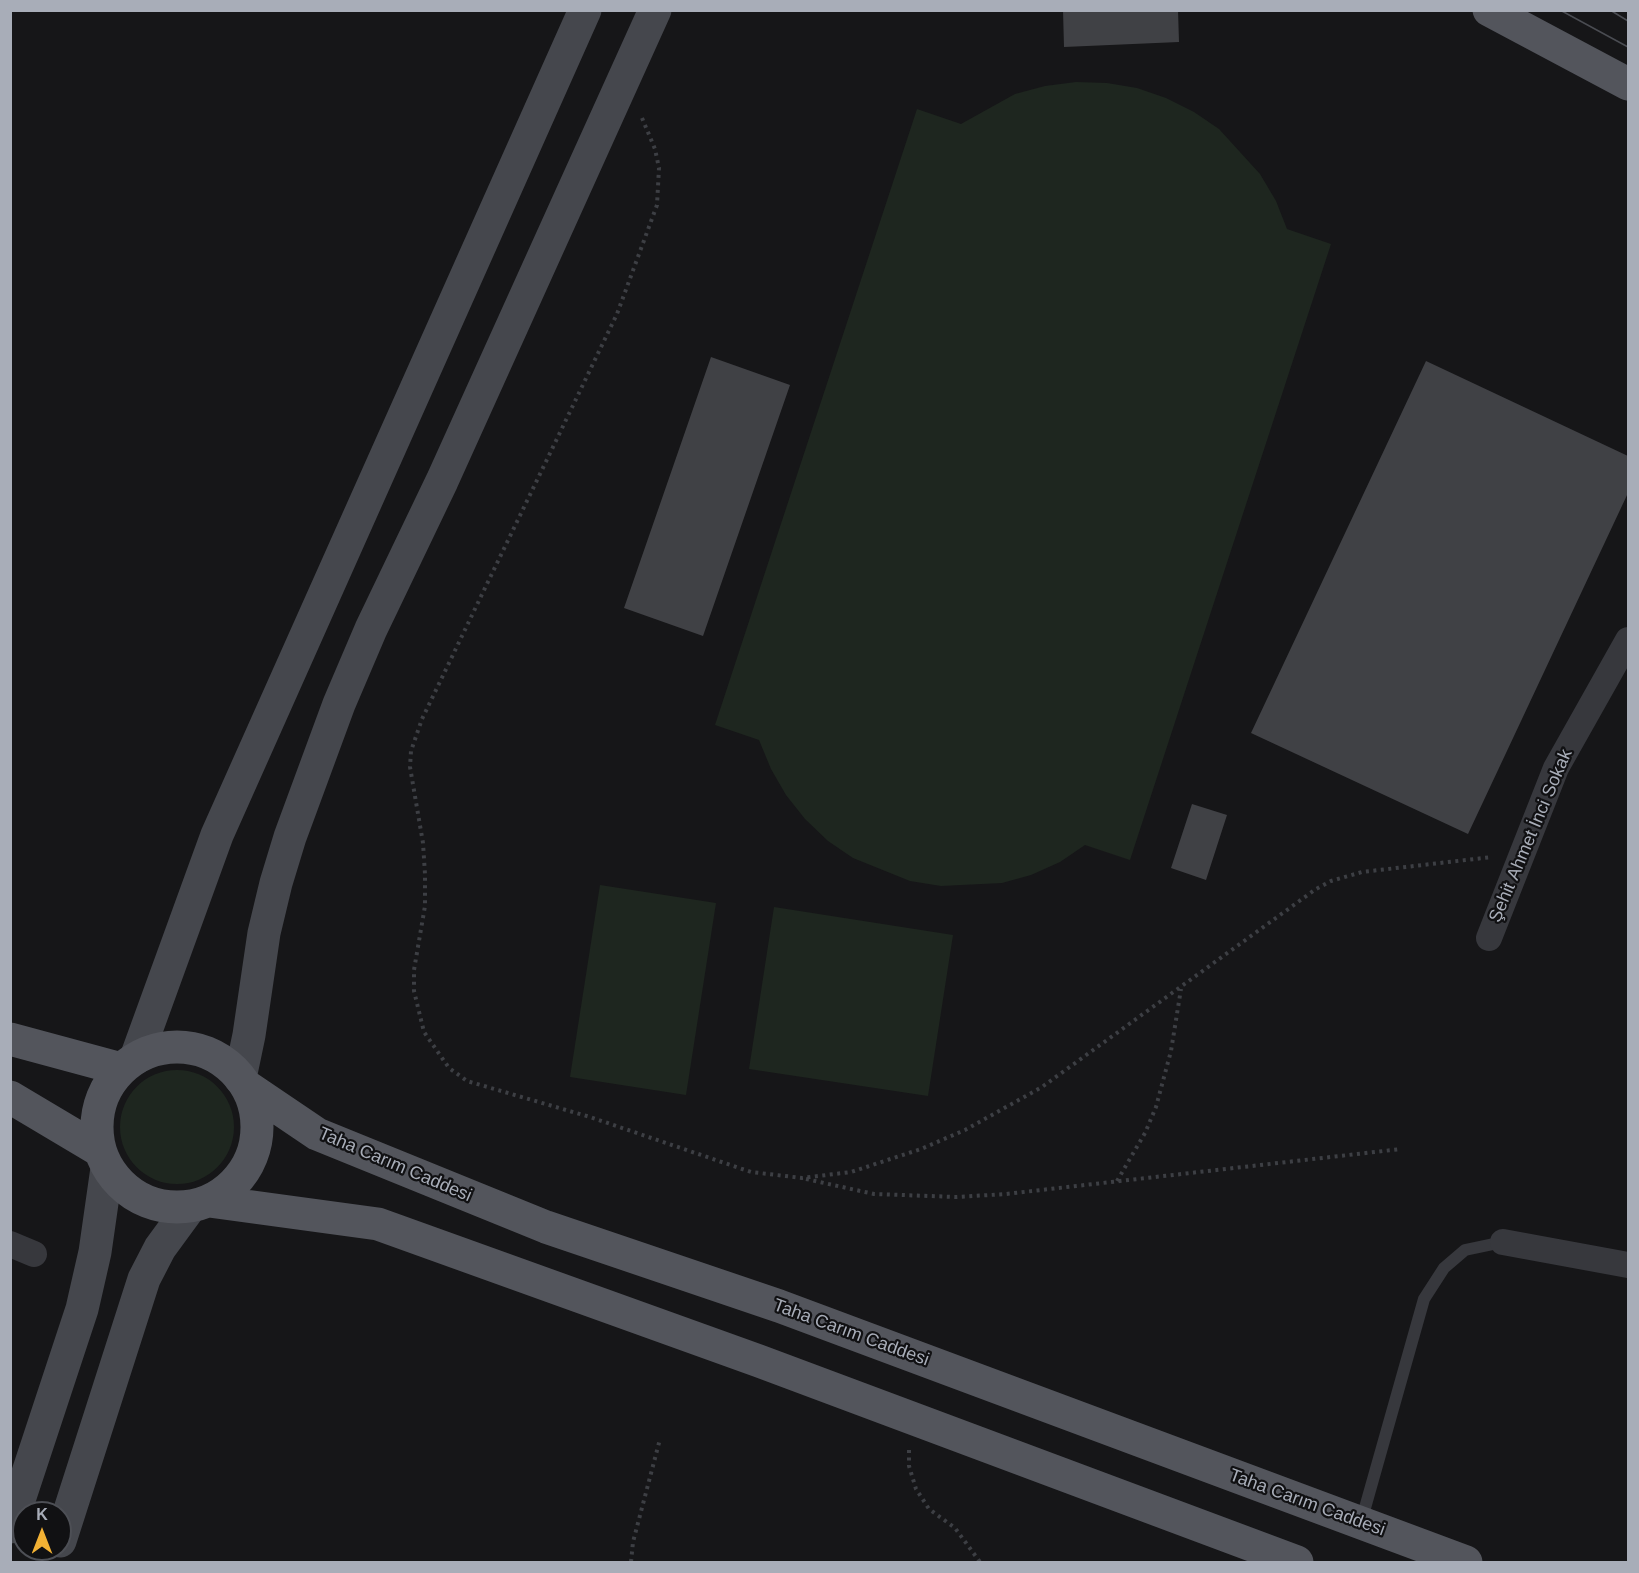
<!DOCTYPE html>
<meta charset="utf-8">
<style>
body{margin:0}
#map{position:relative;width:1639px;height:1573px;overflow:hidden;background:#161618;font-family:Helvetica,sans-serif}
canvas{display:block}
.frame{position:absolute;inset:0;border:12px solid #a8adb8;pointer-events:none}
.north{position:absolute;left:12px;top:1501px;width:60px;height:60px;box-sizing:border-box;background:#111113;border:2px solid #4d4f55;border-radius:50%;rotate:0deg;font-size:16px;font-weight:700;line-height:24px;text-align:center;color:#a8adb8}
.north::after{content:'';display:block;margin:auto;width:21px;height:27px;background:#f2b134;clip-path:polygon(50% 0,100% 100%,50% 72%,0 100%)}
</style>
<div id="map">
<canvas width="1639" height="1573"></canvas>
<div class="frame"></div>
<div class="north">K</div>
</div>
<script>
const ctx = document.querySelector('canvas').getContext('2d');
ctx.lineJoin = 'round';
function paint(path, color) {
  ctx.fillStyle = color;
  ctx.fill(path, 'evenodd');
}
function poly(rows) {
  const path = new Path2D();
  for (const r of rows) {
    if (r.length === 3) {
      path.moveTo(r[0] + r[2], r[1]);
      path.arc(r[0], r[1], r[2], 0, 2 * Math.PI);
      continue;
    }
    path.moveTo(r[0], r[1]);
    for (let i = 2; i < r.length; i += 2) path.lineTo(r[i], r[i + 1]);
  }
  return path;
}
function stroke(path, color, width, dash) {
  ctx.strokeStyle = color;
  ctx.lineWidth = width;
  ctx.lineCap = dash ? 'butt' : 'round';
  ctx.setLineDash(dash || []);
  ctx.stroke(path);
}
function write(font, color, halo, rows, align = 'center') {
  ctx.font = font + ' Helvetica,sans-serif';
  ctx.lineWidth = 4.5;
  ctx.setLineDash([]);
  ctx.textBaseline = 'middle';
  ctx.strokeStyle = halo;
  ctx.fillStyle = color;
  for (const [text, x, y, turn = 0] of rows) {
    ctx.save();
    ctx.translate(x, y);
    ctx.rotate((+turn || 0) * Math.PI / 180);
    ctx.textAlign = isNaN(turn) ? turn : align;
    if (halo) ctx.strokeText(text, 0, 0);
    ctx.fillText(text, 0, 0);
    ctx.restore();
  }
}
paint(poly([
 [1076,82,1107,83,1137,88,1166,98,1194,112,1219,129,1260,174,1276,201,1287,229,1331,244,1130,860,1085,845,1060,862,1031,875,1002,883,941,886,910,881,853,858,828,841,805,819,786,795,771,769,759,740,715,725,917,109,961,124,1015,94,1045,86],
 [600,885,716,903,686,1095,570,1077],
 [774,907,953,935,928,1096,749,1069],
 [177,1127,57]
]), '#1e261f');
paint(poly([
 [1063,10,1178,10,1179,42,1064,47],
 [711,357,790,385,703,636,624,608],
 [1426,361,1628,456,1628,493,1468,834,1251,733],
 [1192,804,1227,815,1206,880,1171,868]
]), '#404145');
stroke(poly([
 [642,118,655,149,659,168,657,205,617,314,422,719,411,751,410,767,423,843,425,874,425,906,414,970,414,991,424,1032,449,1068,467,1081,590,1117,751,1172,802,1178,851,1172,921,1149,965,1130,1042,1087,1316,889,1331,881,1362,872,1492,857],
 [806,1179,874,1194,957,1197,1006,1194,1401,1149],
 [1117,1181,1145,1133,1156,1107,1171,1051,1181,989],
 [909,1450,909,1466,916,1489,929,1509,955,1528,980,1562],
 [631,1562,633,1542,660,1439]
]), '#3d3f44', 4, [3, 4.5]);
stroke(poly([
 [1361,1522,1424,1299,1444,1268,1465,1250,1503,1242]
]), '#37383d', 12);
stroke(poly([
 [1489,938,1556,768,1628,640],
 [1503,1242,1628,1265],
 [10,1244,34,1254]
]), '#37383d', 26);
stroke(poly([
 [136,1058,217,835,585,10],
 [240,1078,249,1035,264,933,276,883,290,837,339,704,371,629,442,481,655,10],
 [10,1527,82,1309,95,1252,107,1168],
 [60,1541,144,1279,160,1248,190,1207]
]), '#45474d', 33);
stroke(poly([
 [1489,10,1628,84],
 [10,1039,121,1069],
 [177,1127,80],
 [246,1086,317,1134,546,1227,779,1306,1466,1562],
 [10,1097,99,1150],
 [209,1201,378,1224,759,1361,1297,1562]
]), '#53555c', 33);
stroke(poly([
 [1560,10,1628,47],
 [1610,10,1628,21]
]), '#4a4c52', 1.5);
write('18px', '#a8adb8', '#111113', [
 ["Şehit Ahmet İnci Sokak",1531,836,-67],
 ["Taha Carım Caddesi",395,1165,23],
 ["Taha Carım Caddesi",851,1333,20],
 ["Taha Carım Caddesi",1307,1503,20]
]);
</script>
